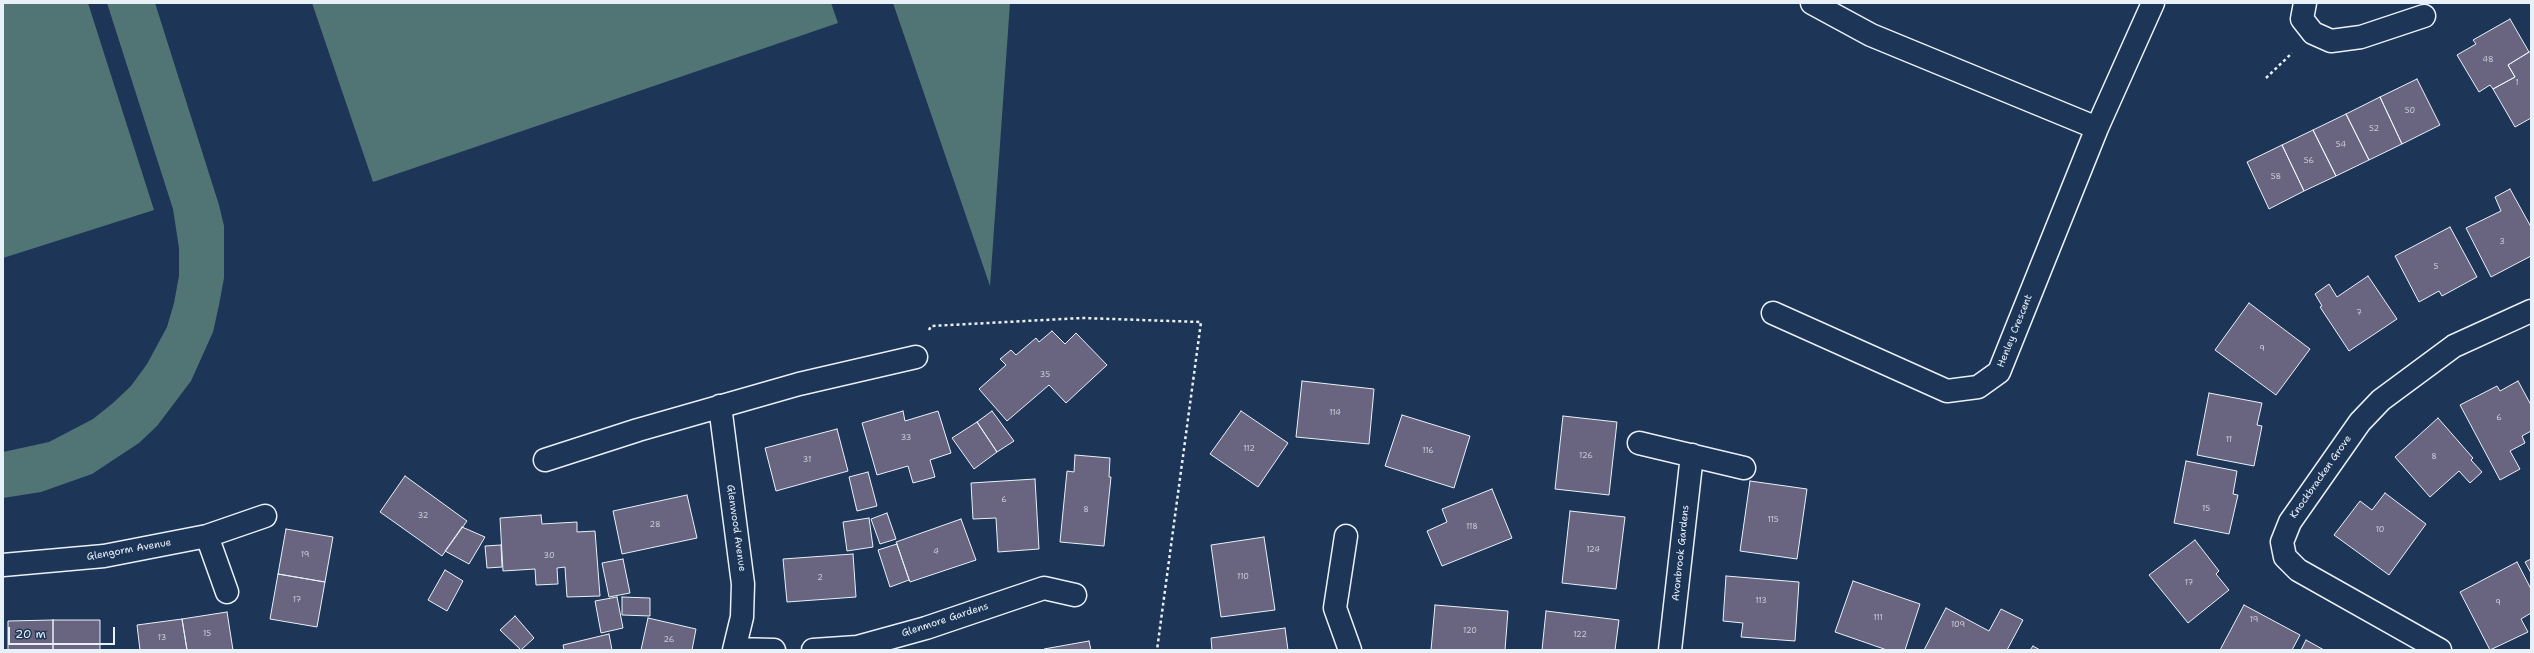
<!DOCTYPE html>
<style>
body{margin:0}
#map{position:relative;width:2534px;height:653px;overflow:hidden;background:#1d3557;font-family:"Shantell Sans",sans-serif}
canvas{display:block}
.frame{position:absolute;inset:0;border:4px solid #e8f1f8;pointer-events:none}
.scale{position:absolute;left:8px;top:627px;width:107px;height:18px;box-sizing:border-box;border:2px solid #e8f1f8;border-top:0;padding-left:5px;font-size:12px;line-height:14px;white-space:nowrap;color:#e8f1f8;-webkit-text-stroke:3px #1d3557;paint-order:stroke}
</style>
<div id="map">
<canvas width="2534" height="653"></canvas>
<div class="frame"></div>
<div class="scale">20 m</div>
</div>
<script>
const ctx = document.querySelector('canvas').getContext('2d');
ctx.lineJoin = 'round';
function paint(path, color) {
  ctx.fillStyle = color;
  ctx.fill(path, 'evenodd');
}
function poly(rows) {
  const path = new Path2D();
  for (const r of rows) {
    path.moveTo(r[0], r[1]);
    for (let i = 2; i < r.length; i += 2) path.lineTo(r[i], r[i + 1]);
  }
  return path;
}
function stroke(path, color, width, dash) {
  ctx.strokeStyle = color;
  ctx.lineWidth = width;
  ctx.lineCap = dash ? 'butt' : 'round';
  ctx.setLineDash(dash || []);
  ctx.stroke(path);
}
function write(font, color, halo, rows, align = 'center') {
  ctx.font = font + ' "Shantell Sans",sans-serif';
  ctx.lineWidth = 4;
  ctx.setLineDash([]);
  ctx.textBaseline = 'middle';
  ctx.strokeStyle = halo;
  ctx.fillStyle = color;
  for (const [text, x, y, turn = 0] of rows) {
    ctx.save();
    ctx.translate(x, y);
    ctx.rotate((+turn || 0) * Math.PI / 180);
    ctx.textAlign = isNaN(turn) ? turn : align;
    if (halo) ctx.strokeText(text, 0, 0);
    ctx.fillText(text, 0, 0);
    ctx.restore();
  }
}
paint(poly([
 [3,3,88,3,154,210,3,258],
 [107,3,155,3,219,205,224,226,224,278,219,305,213,332,191,381,157,426,139,443,92,474,41,492,3,498,3,452,49,442,93,419,113,403,131,386,147,364,167,327,174,303,179,276,179,248,173,209],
 [312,3,831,3,838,23,373,182],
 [893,3,1010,3,990,286]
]), '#517475');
const building = poly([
 [2510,19,2529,52,2508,65,2515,77,2493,89,2490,85,2479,92,2457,55,2476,44,2473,40,2510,19],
 [2531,51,2531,118,2515,127,2493,89,2515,77,2508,65,2531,51],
 [2417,79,2440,125,2402,144,2380,97,2417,79],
 [2380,97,2402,144,2369,160,2346,114,2380,97],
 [2346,114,2369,160,2336,176,2313,130,2346,114],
 [2313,130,2336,176,2304,191,2282,145,2313,130],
 [2282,145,2304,191,2269,209,2247,162,2282,145],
 [2510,189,2531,227,2531,256,2491,277,2466,228,2501,211,2495,197,2510,189],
 [2450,227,2477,277,2442,296,2439,291,2419,302,2395,256,2450,227],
 [2368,276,2397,319,2349,351,2320,307,2322,306,2315,294,2329,284,2337,297,2368,276],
 [2249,303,2310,349,2276,395,2215,350,2249,303],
 [1052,331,1065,344,1076,333,1107,365,1066,403,1049,385,1007,421,979,389,1006,365,1000,359,1011,350,1016,355,1036,338,1039,342,1052,331],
 [1302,381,1374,389,1369,444,1296,437,1302,381],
 [2518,381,2531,405,2531,431,2522,436,2525,443,2510,451,2520,469,2500,480,2460,405,2497,386,2500,391,2518,381],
 [2209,393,2262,403,2257,425,2262,426,2254,466,2197,455,2209,393],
 [903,411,905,421,938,411,951,453,930,460,935,477,913,483,908,466,877,475,862,423,903,411],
 [992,411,1014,441,997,452,977,422,992,411],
 [1241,411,1288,443,1258,487,1210,454,1241,411],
 [1402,415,1470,436,1454,488,1385,466,1402,415],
 [1563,416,1617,422,1609,495,1555,489,1563,416],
 [2438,418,2473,458,2471,460,2482,472,2470,483,2459,471,2430,497,2395,457,2438,418],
 [977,422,997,452,974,469,952,438,977,422],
 [837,429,848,471,776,491,765,448,837,429],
 [1075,455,1110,458,1109,477,1111,477,1104,546,1060,542,1067,471,1074,472,1075,455],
 [2186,461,2237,471,2233,494,2238,495,2229,534,2174,523,2186,461],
 [868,472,877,506,857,511,849,477,868,472],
 [405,476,467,521,442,556,380,512,405,476],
 [1035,479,1039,549,998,552,996,518,973,519,971,483,1035,479],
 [1750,481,1807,489,1797,559,1740,551,1750,481],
 [1492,489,1512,538,1442,566,1427,531,1447,522,1442,509,1492,489],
 [2385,493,2426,524,2389,575,2334,535,2360,501,2372,510,2385,493],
 [687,495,697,538,622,554,613,511,687,495],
 [1570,511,1625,517,1616,589,1562,583,1570,511],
 [887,513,896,539,880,544,871,519,887,513],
 [541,515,542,524,577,522,577,532,595,531,600,596,567,597,565,567,557,568,558,584,536,585,535,569,503,571,500,518,541,515],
 [869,518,873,547,847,551,843,522,869,518],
 [961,519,976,560,910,582,896,542,961,519],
 [462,527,485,537,469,564,445,551,462,527],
 [286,529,333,537,325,582,278,574,286,529],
 [1264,537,1275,610,1221,617,1211,545,1264,537],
 [2195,540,2219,571,2216,574,2229,590,2188,623,2149,575,2195,540],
 [897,544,909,580,890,587,878,550,897,544],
 [501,545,502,567,487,568,485,546,501,545],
 [853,554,856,597,787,602,783,559,853,554],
 [623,559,630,593,609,597,602,563,623,559],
 [2531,559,2531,573,2525,562,2531,559],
 [2517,562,2531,589,2531,613,2521,619,2528,632,2490,650,2460,592,2517,562],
 [445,570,463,581,447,611,428,600,445,570],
 [278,574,325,582,317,627,270,619,278,574],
 [1726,576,1799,582,1795,641,1741,637,1743,623,1723,621,1726,576],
 [1853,581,1920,604,1905,650,1887,650,1835,632,1853,581],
 [617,597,623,628,601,633,595,601,617,597],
 [622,597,650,598,650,616,622,615,622,597],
 [1435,605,1508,611,1505,650,1431,650,1435,605],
 [2244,605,2300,635,2292,650,2220,650,2244,605],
 [1946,608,1989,631,2001,609,2023,620,2007,650,1924,650,1946,608],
 [1546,611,1619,620,1615,650,1542,650,1546,611],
 [227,612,233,650,187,650,182,619,227,612],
 [515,616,534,638,521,650,500,630,515,616],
 [648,618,696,629,692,650,641,650,648,618],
 [182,619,187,650,140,650,137,625,182,619],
 [53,620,100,620,100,650,53,650,53,620],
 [53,620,53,650,8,650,8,621,53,620],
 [1285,628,1288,650,1212,650,1211,638,1285,628],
 [609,634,612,650,564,650,563,645,609,634],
 [2306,640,2324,650,2301,650,2306,640],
 [1089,641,1091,650,1044,650,1044,649,1089,641],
 [2033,646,2040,650,2030,650,2033,646]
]);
paint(building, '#696581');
stroke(building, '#e8f1f8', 1);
const minor = poly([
 [1812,3,1871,35,2097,128],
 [2305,3,2302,19,2313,33,2331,41,2361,37,2424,16],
 [1773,313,1947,391,1978,387,1999,372,2097,128,2153,3],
 [720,406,743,584,742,617,734,650],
 [1639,443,1744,468],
 [545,460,638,430,799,384,916,357],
 [207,536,227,592],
 [1346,536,1335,608,1350,650],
 [3,565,104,556,207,536,265,516],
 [735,649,774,650],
 [813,650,857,647,926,628,1044,588,1075,595],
 [1670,650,1692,455],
 [2440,650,2298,570,2285,557,2282,542,2290,522,2360,422,2381,400,2454,346,2531,311]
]);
stroke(minor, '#e8f1f8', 25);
stroke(poly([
 [2266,78,2292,53],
 [929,330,931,326,1082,318,1201,322,1157,650]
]), '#e8f1f8', 2.5, [3, 3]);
stroke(minor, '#1d3557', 22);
write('8px', '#c8ceda', null, [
 ["48",2488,60],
 ["1",2517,83],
 ["50",2410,111],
 ["52",2374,129],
 ["54",2341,145],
 ["56",2309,161],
 ["58",2276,177],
 ["3",2502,242],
 ["5",2436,267],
 ["7",2359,313],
 ["9",2262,349],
 ["35",1045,375],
 ["114",1335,413],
 ["6",2499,418],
 ["33",906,438],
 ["11",2229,440],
 ["112",1249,449],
 ["116",1428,451],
 ["126",1586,456],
 ["8",2434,457],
 ["31",807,460],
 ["6",1004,500],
 ["15",2206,509],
 ["8",1086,510],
 ["32",423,516],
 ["115",1773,520],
 ["28",655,525],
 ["118",1472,527],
 ["10",2380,530],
 ["124",1593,550],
 ["4",936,552],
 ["19",305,555],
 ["30",549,556],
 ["110",1243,577],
 ["2",820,578],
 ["17",2189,583],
 ["17",297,600],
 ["113",1761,601],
 ["9",2498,603],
 ["111",1878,618],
 ["19",2254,620],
 ["109",1958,625],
 ["120",1470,631],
 ["15",207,634],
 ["122",1580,635],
 ["13",162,638],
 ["26",669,640]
]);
write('10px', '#e8f1f8', '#1d3557', [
 ["Henley Crescent",2015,331,-68],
 ["Knockbracken Grove",2321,477,-55],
 ["Glenwood Avenue",736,528,82],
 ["Glengorm Avenue",129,550,-10],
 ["Avonbrook Gardens",1681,553,-84],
 ["Glenmore Gardens",945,620,-18]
]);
</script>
